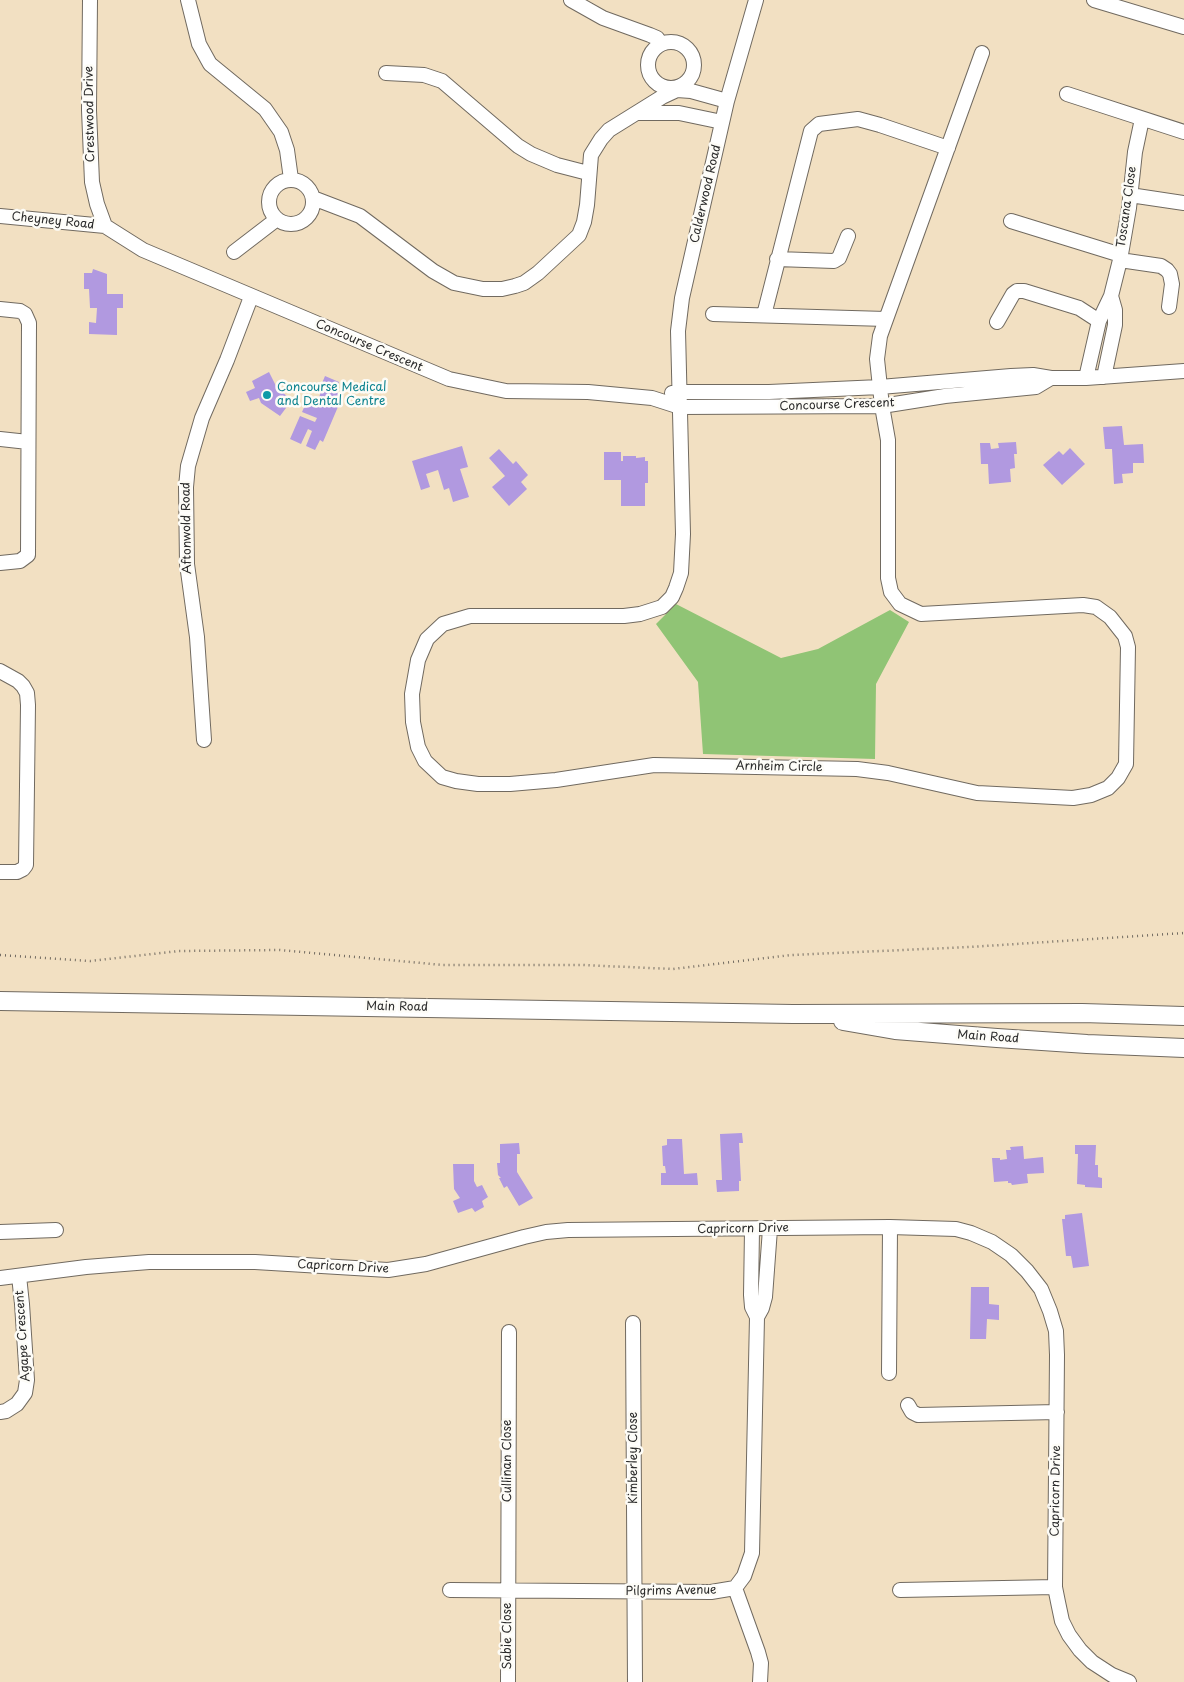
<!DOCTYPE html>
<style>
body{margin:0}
canvas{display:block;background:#f2e0c2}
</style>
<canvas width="1184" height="1682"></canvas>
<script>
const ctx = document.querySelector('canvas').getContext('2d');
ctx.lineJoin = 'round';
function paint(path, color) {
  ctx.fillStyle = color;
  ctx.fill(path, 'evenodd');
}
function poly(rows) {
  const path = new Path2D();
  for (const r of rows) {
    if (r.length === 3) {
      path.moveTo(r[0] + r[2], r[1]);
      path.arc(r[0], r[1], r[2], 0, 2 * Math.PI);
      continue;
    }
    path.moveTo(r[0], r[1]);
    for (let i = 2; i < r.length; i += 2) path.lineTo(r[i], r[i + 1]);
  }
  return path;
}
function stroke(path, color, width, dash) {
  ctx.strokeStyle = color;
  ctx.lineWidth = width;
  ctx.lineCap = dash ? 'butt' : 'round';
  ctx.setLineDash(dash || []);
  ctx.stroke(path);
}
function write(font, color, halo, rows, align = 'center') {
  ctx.font = font + ' "Playpen Sans",sans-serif';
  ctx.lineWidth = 5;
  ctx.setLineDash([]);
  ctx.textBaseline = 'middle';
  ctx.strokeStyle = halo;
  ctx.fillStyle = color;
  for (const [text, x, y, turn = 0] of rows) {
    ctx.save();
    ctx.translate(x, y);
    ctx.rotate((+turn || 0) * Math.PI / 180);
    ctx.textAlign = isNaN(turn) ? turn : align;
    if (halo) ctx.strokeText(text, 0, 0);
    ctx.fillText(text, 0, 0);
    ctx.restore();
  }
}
paint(poly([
 [676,604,781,658,818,649,890,610,909,622,876,684,875,759,703,754,698,682,656,624]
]), '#90c475');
paint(poly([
 [93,269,107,274,107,294,123,294,123,308,117,308,117,335,89,334,89,322,96,323,97,308,90,308,89,289,84,289,84,273,92,273],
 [269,372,277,388,292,400,280,416,261,403,259,398,250,401,246,392,255,388,252,381],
 [325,376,339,382,335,392,343,395,323,442,320,440,315,450,306,446,312,431,308,429,301,444,290,439,300,416,315,422,317,418,302,412,308,399,317,403,322,389,320,388],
 [1122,426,1124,445,1143,444,1144,463,1133,463,1133,473,1122,474,1123,483,1114,484,1112,449,1105,449,1103,427],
 [1016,442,1017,454,1014,454,1015,468,1010,469,1011,482,989,484,988,464,981,464,980,443,990,443,991,449,999,448,998,443],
 [462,446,468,467,460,469,469,497,453,502,449,488,444,490,438,470,426,474,430,487,421,490,412,461],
 [1070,448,1085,464,1062,485,1043,465,1059,451,1063,455],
 [499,449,513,464,516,461,528,475,521,482,527,489,509,506,492,487,505,476,489,458],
 [604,452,621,452,621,461,623,461,623,456,636,456,636,458,645,457,645,461,648,461,648,483,645,483,645,506,621,506,621,480,604,480],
 [742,1133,743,1143,739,1143,741,1181,739,1181,739,1191,717,1192,716,1180,722,1180,720,1134],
 [667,1139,682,1139,684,1174,697,1173,698,1185,661,1185,661,1173,666,1173,665,1166,663,1166,662,1146,667,1145],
 [519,1143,520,1154,517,1154,517,1172,533,1198,519,1206,507,1186,504,1188,499,1178,501,1178,498,1175,497,1163,500,1163,500,1144],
 [1075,1145,1096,1145,1095,1165,1098,1165,1098,1177,1102,1178,1102,1188,1085,1187,1085,1185,1077,1184,1078,1154,1075,1154],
 [1023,1146,1024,1159,1043,1157,1044,1173,1027,1174,1028,1183,1012,1185,1011,1183,1008,1183,1008,1181,994,1182,992,1158,1000,1158,1000,1160,1007,1159,1006,1150,1011,1150,1010,1147],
 [453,1164,474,1164,474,1181,477,1187,482,1185,488,1197,482,1201,484,1207,475,1212,472,1208,458,1213,453,1201,460,1198,454,1189],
 [1082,1213,1089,1266,1073,1268,1071,1256,1066,1256,1062,1219,1065,1219,1065,1215],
 [971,1287,989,1287,989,1304,999,1305,999,1320,987,1319,986,1339,970,1339]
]), '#b199e0');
const minor = poly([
 [90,0,89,110,92,182,97,204,105,226],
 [188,0,199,44,210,64,265,109,281,132,287,150,291,179],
 [571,0,603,18,650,35,657,38,661,44],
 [756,0,727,101,682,298,678,331,683,534,681,573,676,588,672,597,662,607,640,614,624,616,470,616,443,624,427,639,418,660,412,694,413,722,418,747,425,761,442,777,456,781,478,784,510,784,556,780,654,765,857,769,888,773,977,793,1073,798,1091,795,1108,788,1118,778,1126,764,1128,647,1125,636,1110,617,1096,607,1083,605,921,614,900,604,891,592,888,578,888,440,882,406,877,359,880,336,982,53],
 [1094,0,1184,27],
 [671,65,23],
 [386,73,424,75,442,81,518,146,531,154,557,165,588,173],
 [1067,94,1184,132],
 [639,113,679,113,722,122],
 [291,202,22],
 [1130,195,1184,203],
 [313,198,360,216,433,271,454,283,483,289,502,289,515,286,524,283,538,273,579,235,584,222,587,205,591,155,601,139,609,130,662,97,677,90,691,91,727,101],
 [0,216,105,226,143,250,449,379,506,391,588,392,652,398,680,407,882,406,945,396,1036,387,1051,378],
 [1011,221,1121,255],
 [234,252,277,219],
 [777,259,834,261,839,258,848,236],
 [1120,260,1161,266,1167,270,1170,274,1172,284,1169,307],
 [0,309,20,311,25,314,29,323,28,555,20,561,0,563],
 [713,314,886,319],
 [764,315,811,131,819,124,858,119,880,125,948,148],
 [997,322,1013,294,1017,291,1024,291,1079,308,1099,321],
 [1104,377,1115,325,1115,310,1111,296],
 [1086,378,1099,321,1111,296,1120,260,1129,208,1135,152,1142,119],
 [672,393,679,392,769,392,880,387,1011,376,1033,375,1051,378,1086,378,1184,371],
 [0,439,28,442],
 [0,671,18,681,23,686,27,693,28,705,26,865,23,869,17,872,0,872],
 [204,740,197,637,187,564,186,487,188,466,202,418,227,360,251,297],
 [0,1232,56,1230],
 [0,1278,86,1267,149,1262,255,1262,388,1270,426,1264,524,1237,546,1232,568,1230,890,1227,956,1229,971,1233,992,1242,1011,1255,1027,1271,1041,1289,1050,1311,1056,1331,1057,1355,1055,1587,1058,1602,1062,1621,1069,1635,1080,1650,1092,1662,1112,1675,1129,1682],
 [757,1317,762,1308,765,1297,770,1229],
 [633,1323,635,1682],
 [889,1373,890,1227],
 [908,1405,912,1412,918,1415,1057,1412],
 [0,1412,6,1411,17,1404,25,1393,27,1380,22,1304,19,1276],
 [735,1588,758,1652,761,1663,760,1682],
 [450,1590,711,1592,735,1588,744,1576,752,1553,757,1317,752,1307,751,1295,752,1230],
 [900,1590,1055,1587],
 [508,1682,509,1332]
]);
const major = poly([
 [0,1001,793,1014,1082,1013,1184,1016],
 [843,1021,895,1030,997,1038,1087,1044,1184,1048]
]);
stroke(minor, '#716a60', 16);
stroke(major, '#716a60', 20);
stroke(poly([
 [0,955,90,961,179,951,280,950,443,965,582,965,673,969,791,955,970,947,1184,933]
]), '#716a60', 2.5, [1, 4]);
stroke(minor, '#fff', 14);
stroke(major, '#fff', 18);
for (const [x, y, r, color] of [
 [267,395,5,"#0f9aa8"]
]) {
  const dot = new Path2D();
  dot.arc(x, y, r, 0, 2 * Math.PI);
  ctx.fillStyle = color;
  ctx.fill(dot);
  stroke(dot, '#fdfcf7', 2);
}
write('12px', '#2b2b2b', '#fdfcf7', [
 ["Crestwood Drive",90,114,-91],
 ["Calderwood Road",706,194,-77],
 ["Toscana Close",1127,207,-82],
 ["Cheyney Road",53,221,6],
 ["Concourse Crescent",369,346,23],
 ["Concourse Crescent",837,405,-2],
 ["Aftonwold Road",187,528,-91],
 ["Arnheim Circle",779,767,1],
 ["Main Road",397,1007,1],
 ["Main Road",988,1037,4],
 ["Capricorn Drive",743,1229,-1],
 ["Capricorn Drive",343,1267,3],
 ["Agape Crescent",23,1336,-94],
 ["Kimberley Close",634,1458,-90],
 ["Cullinan Close",508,1461,-90],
 ["Capricorn Drive",1056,1491,-89],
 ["Pilgrims Avenue",671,1591,-1],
 ["Sabie Close",508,1636,-90]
]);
write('12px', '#0d838f', '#fdfcf7', [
 ["Concourse Medical",277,388],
 ["and Dental Centre",277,402]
], 'left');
</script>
